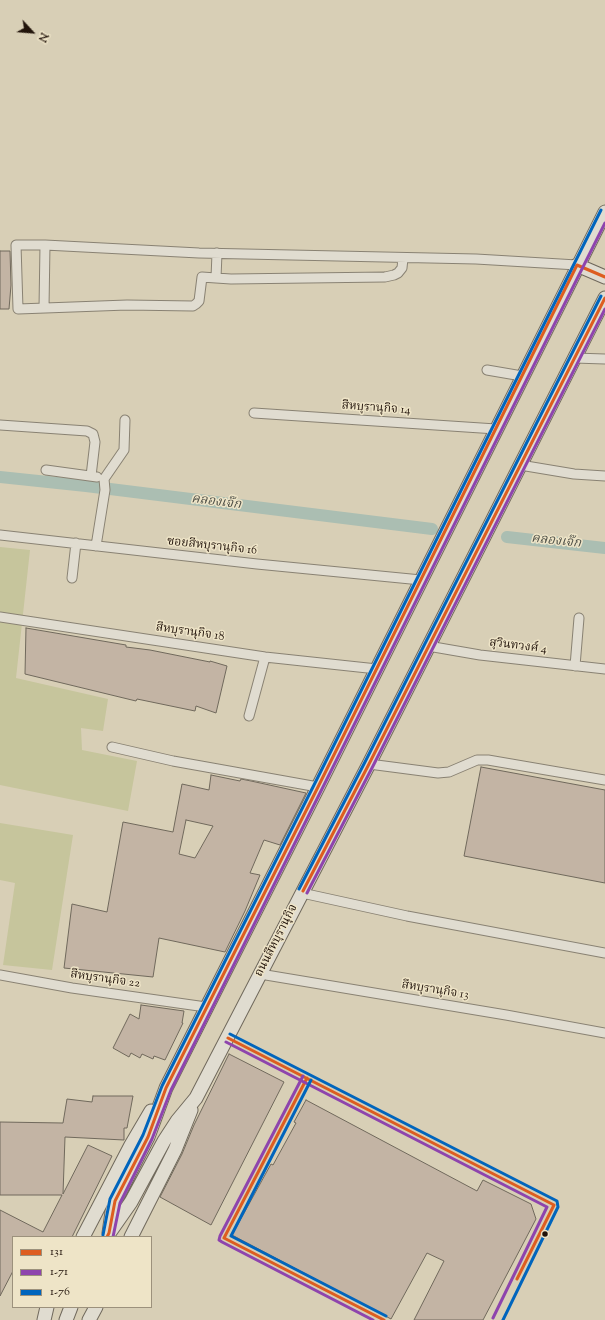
<!DOCTYPE html>
<meta charset="utf-8">
<style>
body{margin:0}
#map{position:relative;width:605px;height:1320px;overflow:hidden;background:#d8cfb6;font-family:"Sorts Mill Goudy",serif}
canvas{display:block}
.legend{position:absolute;left:12px;top:1236px;width:140px;height:72px;box-sizing:border-box;background:#eee4c7;border:1px solid #9c917c;margin:0;padding:5px 7px;list-style:none;font-size:12px;color:#22140b}
.legend li{display:flex;align-items:center;gap:8px;height:20px}
.legend b{width:20px;border:1px solid #9c917c}
.north{position:absolute;left:12px;top:12px;width:40px;height:40px;-webkit-text-stroke:3px #eee4c7;paint-order:stroke;rotate:116deg;font-size:11px;font-weight:700;line-height:16px;text-align:center;color:#22140b}
.north::after{content:'';display:block;margin:auto;width:14px;height:18px;background:#22140b;clip-path:polygon(50% 0,100% 100%,50% 72%,0 100%)}
</style>
<div id="map">
<canvas width="605" height="1320"></canvas>
<ul class="legend">
<li><b style="height:5px;background:#dd5d20"></b>131</li>
<li><b style="height:5px;background:#8e44ad"></b>1-71</li>
<li><b style="height:5px;background:#0065bd"></b>1-76</li>
</ul>
<div class="north">N</div>
</div>
<script>
const ctx = document.querySelector('canvas').getContext('2d');
ctx.lineJoin = 'round';
function paint(path, color) {
  ctx.fillStyle = color;
  ctx.fill(path, 'evenodd');
}
function poly(rows) {
  const path = new Path2D();
  for (const r of rows) {
    path.moveTo(r[0], r[1]);
    for (let i = 2; i < r.length; i += 2) path.lineTo(r[i], r[i + 1]);
  }
  return path;
}
function stroke(path, color, width, dash) {
  ctx.strokeStyle = color;
  ctx.lineWidth = width;
  ctx.lineCap = dash ? 'butt' : 'round';
  ctx.setLineDash(dash || []);
  ctx.stroke(path);
}
function write(font, color, halo, rows, align = 'center') {
  ctx.font = font + ' "Sorts Mill Goudy","Noto Serif Thai",serif';
  ctx.lineWidth = 3;
  ctx.setLineDash([]);
  ctx.textBaseline = 'middle';
  ctx.strokeStyle = halo;
  ctx.fillStyle = color;
  for (const [text, x, y, turn = 0] of rows) {
    ctx.save();
    ctx.translate(x, y);
    ctx.rotate((+turn || 0) * Math.PI / 180);
    ctx.textAlign = isNaN(turn) ? turn : align;
    if (halo) ctx.strokeText(text, 0, 0);
    ctx.fillText(text, 0, 0);
    ctx.restore();
  }
}
paint(poly([
 [0,547,30,550,16,678,108,699,103,731,81,728,82,750,137,761,128,811,0,785],
 [0,823,73,835,52,970,3,965,15,883,0,880]
]), '#c6c59c');
stroke(poly([
 [0,477,86,486,432,529],
 [507,537,605,548]
]), '#abbeb2', 12);
const building = poly([
 [0,251,10,251,11,285,9,309,0,309,0,251],
 [26,628,126,645,126,647,150,650,210,662,210,661,227,666,216,713,196,706,195,711,137,699,136,701,25,674,26,628],
 [481,767,605,790,605,883,464,856,481,767],
 [211,775,240,781,241,779,251,781,306,793,280,845,264,840,250,873,260,875,245,911,225,952,159,938,153,977,64,968,72,904,107,912,123,822,173,832,182,784,209,790,211,775],
 [186,820,213,826,195,858,179,854,186,820],
 [141,1005,184,1011,182,1023,183,1023,165,1060,154,1056,153,1059,142,1054,140,1058,131,1053,129,1057,113,1048,130,1014,139,1019,141,1005],
 [229,1054,284,1082,211,1225,160,1197,182,1154,194,1125,229,1054],
 [93,1096,133,1096,127,1128,124,1128,124,1140,65,1137,63,1194,88,1145,112,1156,72,1237,13,1237,13,1271,0,1296,0,1210,43,1232,62,1195,0,1195,0,1122,63,1123,67,1099,92,1102,93,1096],
 [306,1100,477,1191,483,1180,531,1204,536,1219,483,1320,414,1320,444,1261,427,1253,391,1319,232,1235,271,1164,273,1165,296,1123,294,1122,306,1100]
]);
paint(building, '#c3b4a4');
stroke(building, '#70695c', 1);
const minor = poly([
 [217,253,216,278,231,279,385,277,394,275,398,273,402,268,403,258],
 [216,278,202,277,199,301,196,304,193,306,127,305,18,309,16,245,45,245,199,253,476,259,577,265],
 [44,308,45,245],
 [574,358,605,359],
 [487,370,522,376],
 [254,413,496,429],
 [0,425,87,431,93,434,95,442,91,476],
 [520,465,574,474,605,476],
 [46,470,97,477],
 [0,535,257,564,421,580],
 [96,546,105,490,104,479,124,450,125,420],
 [72,578,76,543],
 [0,617,265,657,377,669],
 [428,646,480,655,605,669],
 [575,666,579,618],
 [249,716,265,657],
 [112,747,173,761,318,787],
 [369,764,438,773,449,772,477,760,488,760,605,780],
 [302,893,407,916,605,953],
 [260,974,506,1015,605,1033],
 [0,975,72,988,206,1007]
]);
const secondary = poly([
 [577,265,605,277],
 [110,1232,131,1202,164,1141,177,1121,196,1098,369,764,605,298],
 [109,1233,112,1212,115,1201,148,1137,166,1088,318,787,605,212],
 [83,1237,131,1145,151,1111],
 [131,1237,175,1150,191,1110],
 [44,1320,47,1307],
 [66,1320,71,1307],
 [89,1320,96,1307]
]);
stroke(minor, '#898273', 11);
stroke(secondary, '#70695c', 15);
stroke(minor, '#e0dcd0', 9);
stroke(secondary, '#e0dcd0', 13);
stroke(poly([
 [303,891,369,764,605,298],
 [228,1038,554,1205,517,1279],
 [307,1078,224,1238,384,1320],
 [107,1237,109,1233,115,1201,148,1137,166,1088,318,787,577,265,605,277]
]), '#dd5d20', 3);
stroke(poly([
 [307,893,373,766,605,309],
 [226,1042,547,1207,493,1318],
 [303,1076,220,1236,219,1240,222,1242,373,1320],
 [113,1237,120,1203,152,1139,171,1090,322,789,605,223]
]), '#8e44ad', 3);
stroke(poly([
 [299,889,365,762,601,296],
 [230,1034,557,1201,558,1207,503,1320],
 [311,1080,231,1236,386,1316],
 [103,1235,110,1199,143,1135,162,1086,314,785,601,210]
]), '#0065bd', 3);
for (const [x, y, r, color] of [
 [545,1234,3.5,"#22140b"]
]) {
  const dot = new Path2D();
  dot.arc(x, y, r, 0, 2 * Math.PI);
  ctx.fillStyle = color;
  ctx.fill(dot);
  stroke(dot, '#eee4c7', 1.5);
}
write('12px', '#22140b', '#eee4c7', [
 ["สีหบุรานุกิจ 14",376,409,4],
 ["ซอยสีหบุรานุกิจ 16",212,547,6],
 ["สีหบุรานุกิจ 18",190,633,8],
 ["สุวินทวงศ์ 4",518,647,7],
 ["ถนนสีหบุรานุกิจ",277,941,-63],
 ["สีหบุรานุกิจ 22",105,980,8],
 ["สีหบุรานุกิจ 13",435,991,9]
]);
write('italic 13px', '#4b4d45', '#eee4c7', [
 ["คลองเจ๊ก",216,503,7],
 ["คลองเจ๊ก",556,542,6]
]);
</script>
